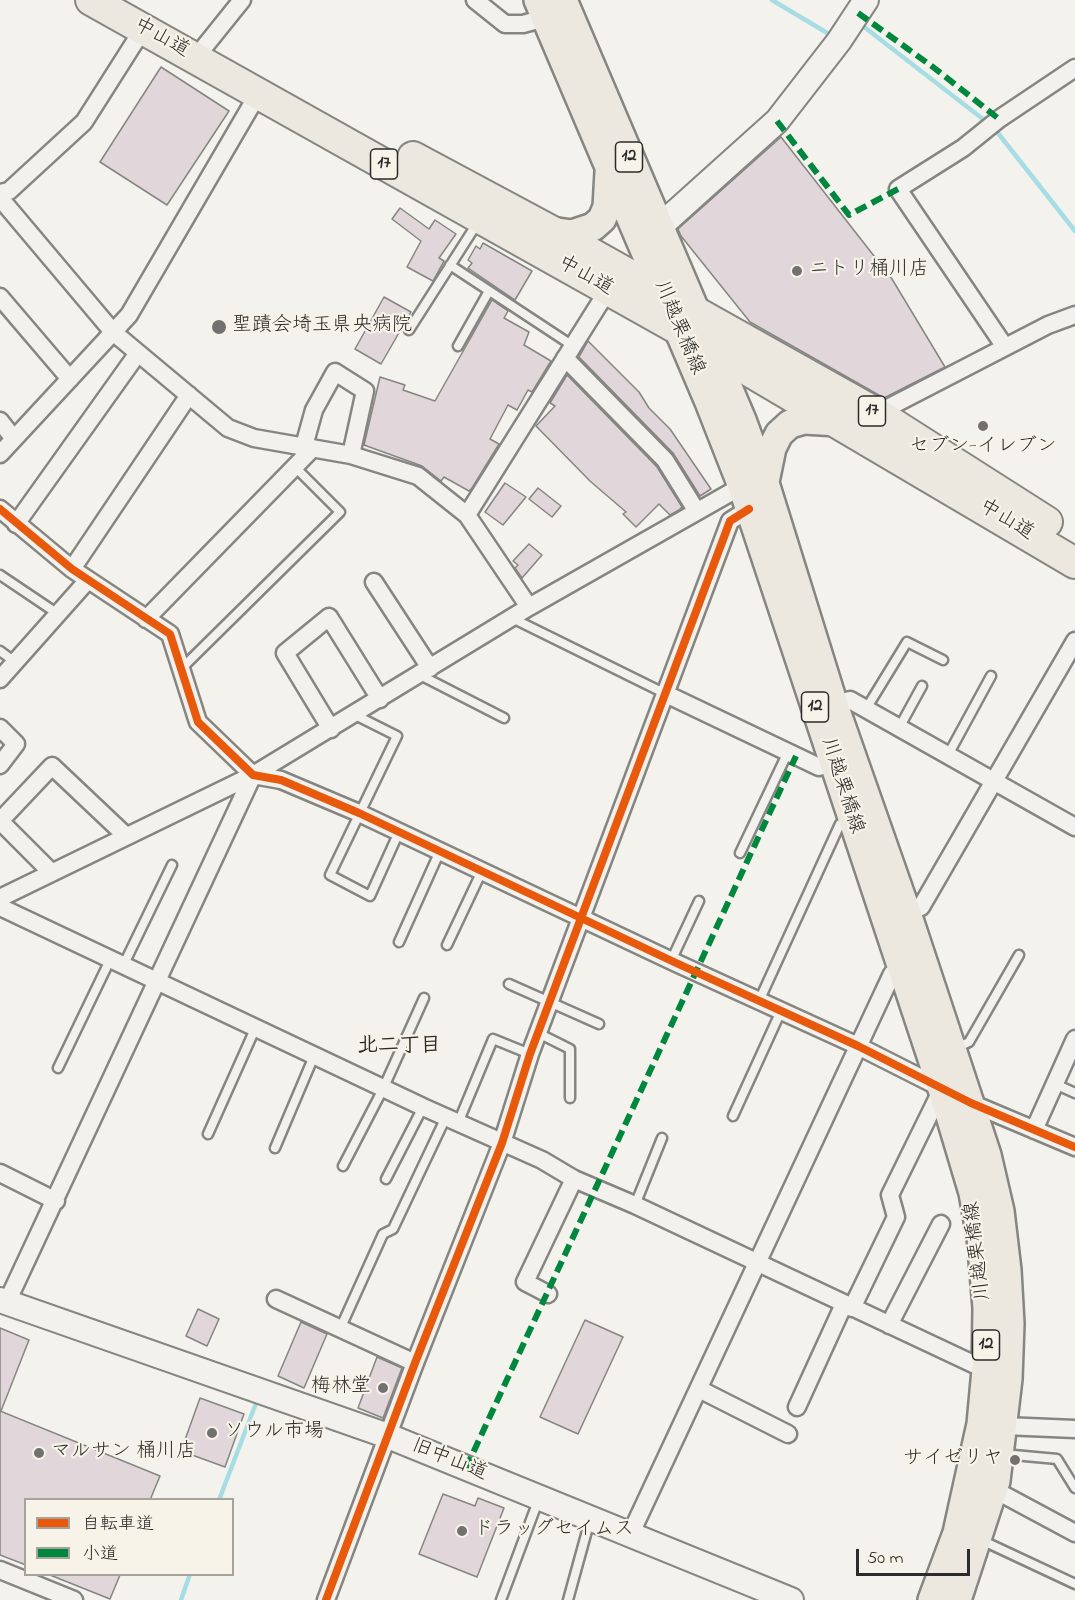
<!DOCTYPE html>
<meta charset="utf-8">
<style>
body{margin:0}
#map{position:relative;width:1075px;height:1600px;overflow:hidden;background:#f4f2ec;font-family:"Indie Flower","Klee One",sans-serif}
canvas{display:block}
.legend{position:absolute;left:24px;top:1498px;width:210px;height:78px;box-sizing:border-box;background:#f7f3e8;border:2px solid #a5a39c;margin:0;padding:8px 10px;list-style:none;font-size:18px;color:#2b2b2b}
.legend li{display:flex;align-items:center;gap:12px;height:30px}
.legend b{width:30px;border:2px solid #a5a39c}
.scale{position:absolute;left:856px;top:1549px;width:114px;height:27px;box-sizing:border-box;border:3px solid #2b2b2b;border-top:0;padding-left:8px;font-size:18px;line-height:21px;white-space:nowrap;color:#2b2b2b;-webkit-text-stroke:4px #f7f3e8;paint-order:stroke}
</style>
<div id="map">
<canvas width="1075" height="1600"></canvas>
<ul class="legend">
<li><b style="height:8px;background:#e8590c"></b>自転車道</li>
<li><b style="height:8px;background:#00873e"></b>小道</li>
</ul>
<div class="scale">50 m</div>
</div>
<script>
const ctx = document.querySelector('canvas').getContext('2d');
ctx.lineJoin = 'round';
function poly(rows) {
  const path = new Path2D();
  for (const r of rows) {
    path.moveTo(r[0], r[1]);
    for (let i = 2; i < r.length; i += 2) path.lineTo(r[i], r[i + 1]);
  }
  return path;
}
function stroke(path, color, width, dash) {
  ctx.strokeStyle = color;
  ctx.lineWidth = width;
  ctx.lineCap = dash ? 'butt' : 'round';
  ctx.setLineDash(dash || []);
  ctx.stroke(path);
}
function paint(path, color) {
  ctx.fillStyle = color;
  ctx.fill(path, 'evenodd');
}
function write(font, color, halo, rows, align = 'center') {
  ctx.font = font + ' "Indie Flower","Klee One",sans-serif';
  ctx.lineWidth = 4.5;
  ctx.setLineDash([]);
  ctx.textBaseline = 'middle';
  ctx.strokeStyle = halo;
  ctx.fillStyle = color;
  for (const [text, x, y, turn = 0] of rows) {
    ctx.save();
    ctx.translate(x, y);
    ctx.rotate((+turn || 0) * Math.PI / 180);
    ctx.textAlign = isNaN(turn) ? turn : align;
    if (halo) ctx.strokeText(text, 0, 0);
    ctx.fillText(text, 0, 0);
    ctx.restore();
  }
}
stroke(poly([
 [772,0,834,37],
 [859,23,988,123],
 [994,128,1075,231],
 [219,1500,258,1398],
 [181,1600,190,1574]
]), '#a6dde4', 4.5);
const building = poly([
 [161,67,229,111,167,205,100,162,161,67],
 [781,137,892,279,945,367,884,398,750,322,681,236,678,229,781,137],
 [400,208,429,229,435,220,456,234,439,258,444,261,433,281,407,267,421,241,392,219,400,208],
 [483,243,532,271,515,300,468,268,472,263,468,260,476,246,480,249,483,243],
 [384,297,411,312,381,364,355,349,384,297],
 [492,300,508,311,504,318,529,332,524,345,551,361,532,392,528,390,517,410,508,405,490,439,499,444,472,488,469,491,444,477,441,481,422,466,364,445,380,377,405,385,403,390,435,401,492,300],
 [588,341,639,392,649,408,670,429,711,489,700,496,673,453,579,357,588,341],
 [567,375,657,467,682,507,679,510,670,515,659,504,636,527,623,514,626,512,590,481,536,426,555,406,550,403,567,375],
 [505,483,526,497,503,525,485,512,505,483],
 [538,488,561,506,552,517,529,499,538,488],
 [529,544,542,555,522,578,515,568,518,565,513,561,529,544],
 [198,1309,219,1319,207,1346,186,1336,198,1309],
 [585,1320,623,1337,578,1434,540,1417,585,1320],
 [301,1322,327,1334,304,1388,278,1376,301,1322],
 [0,1328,29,1340,1,1411,0,1411,0,1328],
 [377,1357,402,1368,383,1418,358,1408,377,1357],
 [200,1398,244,1414,225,1467,181,1451,200,1398],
 [0,1411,160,1476,150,1500,26,1500,26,1565,0,1555,0,1411],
 [443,1494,475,1506,478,1498,504,1508,477,1577,419,1554,443,1494],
 [50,1575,120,1575,110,1599,50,1575]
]);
paint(building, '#e1d7db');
stroke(building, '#858582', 1.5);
const lane = poly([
 [450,265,573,346],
 [409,330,478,222],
 [458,346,489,291],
 [0,575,58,614],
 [512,618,666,694],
 [0,651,15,662],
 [181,669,340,512,295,467],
 [420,675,504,718],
 [866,709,907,642,943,660],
 [355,715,397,736,330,875,370,896,399,832],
 [899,728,922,686],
 [948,755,991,676],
 [740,853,788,752],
 [399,942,440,851],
 [447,945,482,871],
 [671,961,699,901],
 [123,966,172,865],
 [509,984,599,1024],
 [759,1001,840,824,848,820],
 [538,1033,570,1049,570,1098],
 [954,1049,969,1042,1019,955],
 [58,1068,110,960],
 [1055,1084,1075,1093],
 [733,1116,781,1011],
 [458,1123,493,1039,530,1054],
 [208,1134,255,1029],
 [275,1148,314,1056],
 [343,1166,383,1089,424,998],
 [386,1179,423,1107],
 [635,1205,662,1138],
 [340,1329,383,1234,393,1229,446,1117],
 [1003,1454,1057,1459,1075,1488],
 [979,1539,1075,1584],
 [501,1600,538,1501],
 [568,1600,590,1520]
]);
const street = poly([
 [475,0,505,24,523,24,545,18],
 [205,46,242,0],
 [0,193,9,191,84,122,143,29],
 [0,198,113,332,228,428,254,438,351,455,418,476,467,515,529,607],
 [0,297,70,379],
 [1005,347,898,189,963,148,999,119,1075,68],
 [565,358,665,460,696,510],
 [872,416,1048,325,1075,315],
 [0,421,14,439],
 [304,446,314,410,335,372,365,391,351,455],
 [0,454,129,315,258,94],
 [0,509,72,569,170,634,198,722,253,775,281,780,359,813,674,962,858,1046,943,1089],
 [467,515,608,290],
 [16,524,138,353],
 [72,569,189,395],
 [374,582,430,668],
 [146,619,313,448],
 [0,679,88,580],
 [666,694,819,767,833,762],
 [834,705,850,700,1075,827],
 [0,728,16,744,0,765],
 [331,729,285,653,329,617,380,699],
 [0,821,52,766,125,835],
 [0,821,51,872],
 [0,898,253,775,529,607,742,486],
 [0,907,423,1107,542,1160,574,1179,635,1205,986,1370],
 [907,913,921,907,1075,641],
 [966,1101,1075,1147],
 [1034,1130,1075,1039],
 [0,1173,56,1201],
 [548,1294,525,1282,574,1179],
 [276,1299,415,1363],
 [7,1302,253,775],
 [852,1308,896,1217,890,1195,942,1089],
 [889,1325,941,1224],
 [699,1389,788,1434],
 [797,1407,844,1304],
 [1004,1426,1075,1429],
 [993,1489,1075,1533],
 [631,1533,892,974,902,970],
 [0,1570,74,1600],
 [326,1600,415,1363,502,1143,530,1054,730,521,749,509]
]);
const secondary = poly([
 [658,228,777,121,839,41,866,0],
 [0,1300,388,1436,791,1600]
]);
const primary = poly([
 [538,0,709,402,742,486,942,1089,973,1193,981,1237,987,1308,986,1370,981,1424,957,1533,932,1600],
 [563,0,742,420,765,483,834,705,907,913,987,1155,1000,1211,1007,1270,1010,1324,1008,1379,996,1481,957,1600],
 [551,231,572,234,593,227,602,219,607,207,609,172],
 [765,482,772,448,779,434,790,424,804,420,838,422]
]);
const highway = poly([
 [91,0,678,329,1075,563],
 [413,157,551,231,876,413,1047,522]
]);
stroke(lane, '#858582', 13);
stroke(street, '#858582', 21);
stroke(secondary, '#858582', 28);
stroke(primary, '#858582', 32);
stroke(highway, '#858582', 34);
stroke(lane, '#f2f1ed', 8);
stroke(street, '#f2f1ed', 16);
stroke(secondary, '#f2f1ed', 24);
stroke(primary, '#ece8df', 27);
stroke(highway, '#ece8df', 30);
stroke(poly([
 [858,13,933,67,999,119],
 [777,121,849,215,898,189],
 [466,1468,796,756]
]), '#00873e', 6, [12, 6]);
stroke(poly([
 [0,509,72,569,170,634,198,722,253,775,281,780,359,813,674,962,858,1046,971,1103,1075,1147],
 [326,1600,415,1363,502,1143,530,1054,730,521,749,509]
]), '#e8590c', 8);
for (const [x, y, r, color] of [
 [797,271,6,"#71716f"],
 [219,327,8,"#71716f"],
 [983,426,6,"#71716f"],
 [383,1388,6,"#71716f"],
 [212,1433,6,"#71716f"],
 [39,1453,6,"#71716f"],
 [1015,1460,6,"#71716f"],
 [462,1531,6,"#71716f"]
]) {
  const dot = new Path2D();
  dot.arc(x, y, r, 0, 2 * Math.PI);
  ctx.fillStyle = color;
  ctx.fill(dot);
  stroke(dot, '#f7f3e8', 2);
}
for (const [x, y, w] of [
 [629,157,27],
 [384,164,27],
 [872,411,27],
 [815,707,27],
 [986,1345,27]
]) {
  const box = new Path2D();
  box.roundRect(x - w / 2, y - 15, w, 30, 4.5);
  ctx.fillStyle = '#f7f3e8';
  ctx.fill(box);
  stroke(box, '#2b2b2b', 1.5);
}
write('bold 18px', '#2b2b2b', null, [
 ["12",629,157],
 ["17",384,164],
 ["17",872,411],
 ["12",815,707],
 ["12",986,1345]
]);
write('20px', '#2b2b2b', '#f7f3e8', [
 ["中山道",161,39,29],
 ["中山道",585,277,29],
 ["川越栗橋線",678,328,67],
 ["中山道",1006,521,31],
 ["川越栗橋線",841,786,72],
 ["川越栗橋線",979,1251,-97],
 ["旧中山道",449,1461,22]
]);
write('20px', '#2b2b2b', '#f7f3e8', [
 ["ニトリ桶川店",809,271],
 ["聖蹟会埼玉県央病院",232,327],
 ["セブン-イレブン",983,448,"center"],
 ["梅林堂",371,1388,"right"],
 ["ソウル市場",224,1433],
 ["マルサン 桶川店",51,1453],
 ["サイゼリヤ",1003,1460,"right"],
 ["ドラッグセイムス",474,1531]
], 'left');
write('bold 21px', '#2b2b2b', '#f7f3e8', [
 ["北二丁目",399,1048]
]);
</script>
